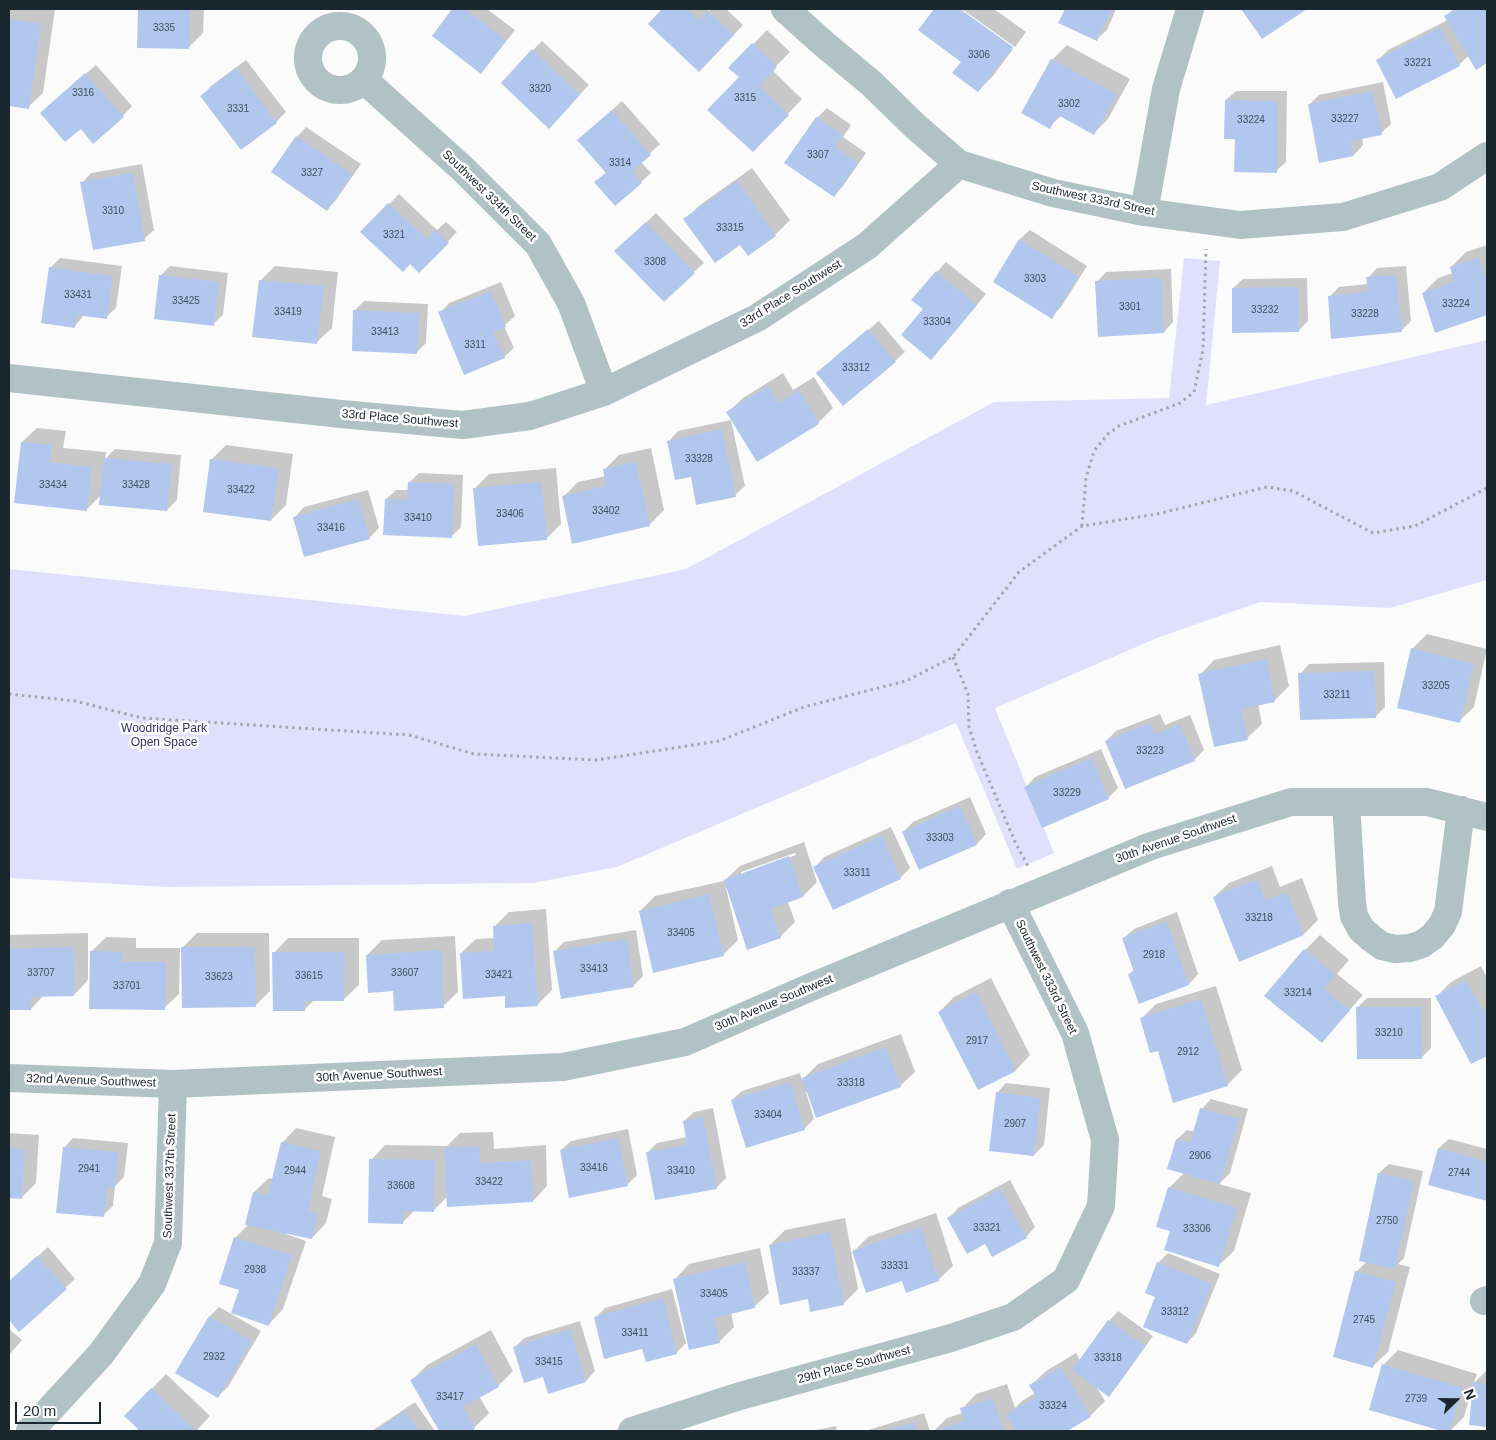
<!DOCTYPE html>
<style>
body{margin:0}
#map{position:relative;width:1496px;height:1440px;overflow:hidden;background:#fbfbfb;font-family:Helvetica,sans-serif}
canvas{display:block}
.frame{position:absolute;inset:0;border:10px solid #1a272f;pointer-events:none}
.north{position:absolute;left:1431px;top:1375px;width:50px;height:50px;-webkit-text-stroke:4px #fff;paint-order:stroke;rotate:68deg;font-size:14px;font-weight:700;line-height:20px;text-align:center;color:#1a272f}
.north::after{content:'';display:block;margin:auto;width:18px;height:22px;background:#1a272f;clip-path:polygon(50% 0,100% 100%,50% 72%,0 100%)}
.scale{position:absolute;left:15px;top:1402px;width:86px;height:22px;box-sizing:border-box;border:2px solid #1a272f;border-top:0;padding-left:6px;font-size:15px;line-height:18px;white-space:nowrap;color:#1a272f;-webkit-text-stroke:4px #fff;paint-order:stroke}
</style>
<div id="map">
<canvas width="1496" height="1440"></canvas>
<div class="frame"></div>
<div class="north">N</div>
<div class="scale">20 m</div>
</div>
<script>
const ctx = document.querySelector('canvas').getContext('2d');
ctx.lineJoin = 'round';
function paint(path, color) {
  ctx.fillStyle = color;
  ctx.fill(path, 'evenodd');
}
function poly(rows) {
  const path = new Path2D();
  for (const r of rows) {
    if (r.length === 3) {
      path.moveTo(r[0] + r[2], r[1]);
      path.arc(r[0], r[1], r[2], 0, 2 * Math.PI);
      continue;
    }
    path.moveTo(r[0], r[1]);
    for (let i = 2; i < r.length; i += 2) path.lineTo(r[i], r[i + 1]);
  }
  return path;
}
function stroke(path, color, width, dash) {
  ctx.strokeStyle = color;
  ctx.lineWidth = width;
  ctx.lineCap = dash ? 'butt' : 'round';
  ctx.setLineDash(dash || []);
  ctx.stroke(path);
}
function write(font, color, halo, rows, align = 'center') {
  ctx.font = font + ' Helvetica,sans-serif';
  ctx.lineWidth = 5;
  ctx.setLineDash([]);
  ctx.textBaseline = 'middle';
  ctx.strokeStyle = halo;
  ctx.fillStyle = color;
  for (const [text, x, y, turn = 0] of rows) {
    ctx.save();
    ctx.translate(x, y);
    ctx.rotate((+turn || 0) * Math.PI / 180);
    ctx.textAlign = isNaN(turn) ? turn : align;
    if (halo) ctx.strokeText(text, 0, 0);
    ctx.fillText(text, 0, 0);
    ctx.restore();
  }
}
paint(poly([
 [1184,258,1220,261,1206,405,1487,340,1487,580,1390,608,1260,602,1157,638,995,708,1054,853,1017,869,956,723,617,867,533,883,168,887,9,878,9,569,464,616,686,569,994,402,1169,398]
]), '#e0e0fe');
paint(poly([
 [9,9,55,9,43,93,28,107,9,104],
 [140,9,204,9,203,33,188,48,138,47],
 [454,9,487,9,515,30,490,62,481,72,433,35],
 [664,9,707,9,709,11,712,9,726,9,743,25,709,61,649,24],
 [936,9,958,9,1013,49,993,76,978,91,962,62,920,30],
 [962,9,994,9,1026,32,1015,47],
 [1066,9,1116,9,1107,30,1097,39,1060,22],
 [1242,9,1305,9,1262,38],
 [1453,9,1487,9,1487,62,1477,68,1469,55,1459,65,1378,60,1388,50,1448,20,1446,16],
 [767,30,790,52,772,70,802,99,767,136,740,77,730,68],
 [542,41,589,85,558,117,533,50],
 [1067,45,1130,79,1108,119,1094,133,1061,116,1049,127,1052,60],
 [246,60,286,112,276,122,241,148,202,96,211,86],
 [96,65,132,106,123,116,81,127,51,104],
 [1383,82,1391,124,1381,133,1362,137,1363,145,1354,155,1309,105,1319,95],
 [1236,91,1287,91,1286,162,1276,171,1236,138,1226,100],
 [622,101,660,144,641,162,651,173,641,182,596,182,607,172,579,140],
 [827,108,851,125,843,137,866,153,843,186,834,196,817,118],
 [306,127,361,164,336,200,327,209,297,137],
 [142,164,154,230,144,239,82,183,91,173],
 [752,168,790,220,775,235,740,244,685,219,700,205],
 [399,194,437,230,446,222,457,232,419,272,410,263,362,232],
 [656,213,704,263,694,272,626,242],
 [1030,230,1087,266,1061,307,1051,317,995,281,1020,239],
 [1487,245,1487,313,1436,331,1423,293,1438,278,1453,273,1451,267,1466,252],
 [60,258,122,266,116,308,106,317,85,314,75,326,50,268],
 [946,262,986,294,941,348,924,309,937,272],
 [170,266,228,273,223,315,213,324,160,276],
 [275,266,338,272,332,328,317,342,260,281],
 [1406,266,1411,321,1402,330,1329,297,1339,287,1368,284,1368,278,1377,268],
 [1171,269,1173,322,1164,332,1097,282,1106,272],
 [1307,278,1308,321,1298,331,1233,288,1243,279],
 [501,282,515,316,504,326,514,348,504,357,440,313,449,303],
 [364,301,428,304,426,343,416,353,354,311],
 [879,321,905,352,895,361,818,373],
 [783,373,793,390,814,377,833,408,818,423,757,460,728,412,743,398],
 [731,420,745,486,735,495,692,475,669,441,678,431],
 [37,428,66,431,63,448,106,452,105,459,115,449,181,455,177,500,167,510,101,495,86,510,22,442],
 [226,445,293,454,286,505,271,520,211,460],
 [651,448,664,510,649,525,564,496,578,482,606,476,604,470,619,455],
 [556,468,561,524,546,539,474,489,489,474],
 [419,473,463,475,461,527,451,537,386,499,396,490,409,490,409,483],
 [368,490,379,528,369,538,295,517,304,507],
 [1427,634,1487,649,1474,707,1459,721,1412,649],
 [1280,645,1289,686,1274,701,1258,704,1262,724,1247,738,1200,675,1214,660],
 [1384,662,1385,707,1376,716,1300,674,1309,664],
 [1160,714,1165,725,1190,715,1204,750,1194,760,1106,741,1116,731],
 [1101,749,1118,788,1108,798,1026,787,1035,777],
 [970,797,986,834,977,844,920,868,903,832,913,822],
 [891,827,910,868,900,878,815,867,824,857],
 [804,842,817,882,803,896,788,902,795,922,780,937,728,888,726,888,738,940,723,955,640,911,655,896,724,881,740,866],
 [795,853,796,855,741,875,741,872],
 [1272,866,1280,887,1302,878,1318,920,1304,934,1214,897,1229,883],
 [546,909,552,990,538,1004,506,995,461,953,476,939,495,938,494,927,509,912],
 [1177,912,1198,974,1189,984,1140,1002,1129,974,1135,969,1124,938,1134,929],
 [636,930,643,976,633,986,555,951,564,942],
 [88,933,88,980,74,995,44,995,31,1009,9,1009,9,935],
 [197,933,269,933,270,991,255,1006,182,948],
 [1320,935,1349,960,1337,974,1363,995,1322,1041,1266,996,1305,950],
 [455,936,458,992,443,1006,394,990,367,955,382,940],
 [106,937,136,938,136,948,180,948,179,994,164,1008,91,952],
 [288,938,359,938,359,985,344,999,315,999,304,1010,274,953],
 [1481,966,1487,978,1487,1054,1472,1063,1436,997,1451,982],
 [991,978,1030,1055,1016,1070,979,1089,939,1012,954,997],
 [1216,986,1242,1070,1227,1085,1159,1049,1142,1018,1156,1004],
 [1367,998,1431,998,1431,1048,1421,1058,1357,1008],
 [901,1034,915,1072,900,1086,806,1092,814,1119,804,1129,732,1100,742,1091,800,1073,802,1080,818,1064],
 [1006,1083,1050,1088,1044,1145,1034,1155,997,1093],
 [1211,1099,1248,1109,1230,1173,1219,1184,1251,1193,1234,1251,1219,1265,1172,1231,1169,1188,1184,1173,1177,1139,1187,1130,1195,1132,1202,1109],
 [713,1108,726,1178,716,1188,647,1153,657,1143,687,1137,684,1121,694,1112],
 [296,1128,335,1137,322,1196,332,1199,326,1223,312,1238,287,1233,286,1234,306,1241,283,1309,269,1324,240,1289,235,1238,249,1224,254,1192,269,1178,273,1179,282,1143],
 [628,1129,637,1175,627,1185,561,1150,571,1141],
 [493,1132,494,1149,546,1145,547,1186,533,1201,447,1197,433,1211,415,1210,402,1223,371,1160,385,1145,447,1146,460,1133],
 [9,1133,39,1135,36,1183,21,1198,9,1197],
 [73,1138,128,1143,124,1177,115,1186,113,1206,103,1215,64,1148],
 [1449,1139,1487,1149,1487,1200,1429,1184,1439,1148],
 [1389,1164,1423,1171,1404,1258,1398,1264,1410,1267,1388,1352,1373,1366,1356,1272,1367,1261,1379,1173],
 [1010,1180,1035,1227,1026,1237,985,1242,949,1218,958,1208],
 [936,1213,953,1266,938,1280,903,1279,853,1252,868,1237],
 [845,1218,858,1289,843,1304,809,1297,770,1245,785,1230],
 [48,1247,75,1279,19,1330,9,1318,9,1282],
 [760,1248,769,1293,754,1307,731,1313,734,1327,719,1342,675,1279,689,1264],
 [1168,1253,1220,1274,1196,1333,1187,1343,1157,1296,1158,1263],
 [672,1289,686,1343,676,1353,643,1347,595,1318,605,1308],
 [219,1307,261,1331,228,1387,218,1396,177,1372,210,1316],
 [1118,1311,1153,1336,1118,1385,1109,1395,1096,1386,1105,1401,1090,1416,1065,1431,934,1431,947,1418,963,1413,962,1409,976,1394,1007,1384,1015,1408,1022,1401,1035,1393,1031,1385,1046,1371,1076,1353,1080,1361,1109,1321],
 [580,1321,595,1371,586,1381,544,1375,514,1348,524,1338],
 [9,1329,22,1340,9,1355],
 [491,1330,513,1371,498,1386,479,1396,489,1413,474,1428,468,1431,440,1431,412,1380,427,1365],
 [1398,1350,1477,1374,1474,1383,1487,1370,1487,1425,1471,1424,1472,1389,1464,1417,1450,1431,1370,1409,1383,1365],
 [166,1374,210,1416,196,1431,137,1431,139,1429,125,1416],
 [415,1402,435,1431,372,1431],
 [924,1413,930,1431,865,1431],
 [836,1426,837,1431,812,1431]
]), '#0003');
paint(poly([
 [138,9,190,9,189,49,137,48],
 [452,9,465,9,506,40,481,74,432,36],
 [662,9,688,9,699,20,708,11,734,35,699,72,648,24],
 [934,9,960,9,1013,47,978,92,952,73,961,62,918,30],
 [1065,9,1112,9,1097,41,1058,23],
 [1241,9,1307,9,1262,39],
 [1456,9,1487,9,1487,63,1476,70,1444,16],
 [9,19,41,24,29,109,9,106],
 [1440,27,1460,66,1396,99,1376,60],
 [752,43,777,67,759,86,789,115,753,152,707,110,739,77,728,68],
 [532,49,580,95,549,129,501,83],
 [1051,59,1117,94,1094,135,1058,115,1050,129,1021,113],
 [236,68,277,123,241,150,200,96],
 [85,73,124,117,93,144,81,129,65,142,40,113],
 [1373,91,1382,135,1351,141,1354,156,1319,163,1308,104],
 [1225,100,1277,101,1277,173,1234,172,1235,139,1224,139],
 [612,110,651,155,632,171,642,183,615,206,594,182,606,173,577,140],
 [816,117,843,135,835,147,858,163,834,197,784,163],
 [296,136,352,174,327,211,271,172],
 [133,173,145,241,93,250,80,182],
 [737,181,776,236,748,256,740,245,715,263,683,219],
 [388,203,427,239,435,230,449,243,419,273,410,264,403,272,360,232],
 [646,222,695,273,664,302,614,251],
 [1019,239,1078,276,1052,319,993,282],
 [1479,257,1484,275,1487,274,1487,315,1435,333,1422,293,1454,282,1450,267],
 [49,267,113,276,107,319,77,315,75,328,41,323],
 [936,271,977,305,931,360,901,335,923,309,911,300],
 [159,275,219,282,214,326,154,319],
 [1396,275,1402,332,1331,339,1328,296,1368,292,1366,277],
 [1161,278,1164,333,1098,337,1095,281],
 [259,280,324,286,317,344,252,337],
 [1298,287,1299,332,1232,333,1232,288],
 [491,291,506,327,493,332,505,358,464,375,438,312],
 [353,310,419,313,417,354,352,351],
 [868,329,896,362,843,406,816,373],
 [768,386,778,403,799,390,819,424,757,462,726,412],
 [722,429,736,497,696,505,691,477,675,480,667,441],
 [21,442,52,445,49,462,92,467,87,511,14,503],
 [104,458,172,464,167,511,99,505],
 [210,459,279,468,271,521,203,512],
 [636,462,650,526,572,544,562,496,606,486,603,469],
 [408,482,454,484,452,538,383,535,385,499,407,500],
 [542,482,547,540,478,546,473,488],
 [358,499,370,539,304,557,293,517],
 [1411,648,1474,664,1460,723,1397,708],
 [1266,659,1275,702,1241,709,1248,740,1214,747,1198,674],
 [1375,671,1376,718,1300,720,1298,673],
 [1150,723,1155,734,1180,724,1195,761,1125,789,1105,741],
 [1091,758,1109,799,1042,828,1024,787],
 [960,806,977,845,919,870,902,832],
 [882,836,901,879,833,910,813,867],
 [789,856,803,897,771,909,781,938,747,950,724,880],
 [1257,879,1266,901,1287,892,1304,935,1239,962,1213,897],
 [709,894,724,956,653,973,639,911],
 [1167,921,1189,985,1139,1004,1128,974,1134,972,1122,938],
 [532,923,538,1006,505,1008,505,996,463,999,460,953,494,951,493,926],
 [627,939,634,987,561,999,553,951],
 [73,947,74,996,31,997,31,1010,9,1010,9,949],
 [181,947,255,947,256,1007,182,1008],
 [1304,949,1336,975,1324,989,1350,1010,1322,1043,1264,996],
 [441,950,444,1008,394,1011,393,991,368,993,366,955],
 [90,951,122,952,122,962,166,962,165,1010,89,1009],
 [272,952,345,952,344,1001,305,1001,305,1011,273,1011],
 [1466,980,1482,1010,1487,1007,1487,1056,1471,1064,1435,996],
 [976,992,1016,1071,978,1090,938,1012],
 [1201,999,1228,1086,1173,1103,1158,1051,1150,1053,1140,1018],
 [1356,1007,1421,1007,1422,1059,1357,1059],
 [886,1047,901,1087,816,1118,802,1078],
 [790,1082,805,1130,746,1148,731,1100],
 [996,1092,1041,1098,1034,1156,989,1151],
 [1200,1108,1239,1119,1220,1184,1167,1169,1176,1139,1190,1143],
 [703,1117,717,1189,655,1200,646,1152,687,1145,683,1121],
 [618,1138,628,1186,569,1198,560,1150],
 [281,1142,321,1151,308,1211,318,1213,312,1239,245,1225,253,1192,268,1195],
 [479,1146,480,1163,531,1160,533,1202,447,1207,444,1148],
 [63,1147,118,1152,115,1188,107,1187,104,1217,56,1213],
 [9,1148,25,1149,22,1199,9,1198],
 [1438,1148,1487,1162,1487,1201,1428,1185],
 [369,1159,435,1160,434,1212,403,1211,403,1224,368,1223],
 [1378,1173,1414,1181,1395,1269,1359,1261],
 [1168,1187,1237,1208,1219,1267,1164,1250,1170,1231,1156,1227],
 [1000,1189,1027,1238,992,1257,985,1244,967,1254,947,1218],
 [921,1227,939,1281,906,1293,902,1281,866,1293,852,1251],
 [830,1232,844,1305,810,1312,808,1299,780,1305,769,1245],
 [234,1237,292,1255,269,1326,231,1313,239,1290,219,1284],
 [37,1256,67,1289,19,1332,9,1320,9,1281],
 [745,1262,755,1308,714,1318,720,1343,689,1350,673,1279],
 [1157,1262,1212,1284,1187,1344,1143,1327,1155,1297,1145,1293],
 [1355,1271,1396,1282,1373,1368,1333,1357],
 [663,1298,677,1354,646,1362,642,1349,604,1359,594,1317],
 [209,1316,252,1341,218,1398,175,1373],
 [1108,1320,1145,1346,1109,1397,1072,1370],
 [570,1329,586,1382,548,1394,543,1377,524,1383,513,1347],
 [476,1344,499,1387,463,1407,475,1429,471,1431,439,1431,410,1380],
 [1382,1364,1463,1388,1450,1431,1442,1431,1369,1410],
 [1061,1367,1091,1417,1067,1431,1016,1431,1006,1415,1036,1397,1029,1385],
 [1473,1382,1487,1384,1487,1427,1469,1425],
 [151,1388,196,1431,136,1431,138,1429,124,1416],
 [993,1398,1004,1431,935,1431,964,1421,960,1408],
 [405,1411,419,1431,374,1431],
 [914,1422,917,1431,886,1431]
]), '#b1c7ee');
stroke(poly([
 [1082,526,1086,478,1094,451,1108,434,1119,426,1180,403,1194,392,1203,350,1206,249],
 [953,657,968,694,969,727,977,752,1016,844,1028,866],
 [9,694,75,701,142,718,409,735,474,754,596,760,719,741,804,707,906,681,953,657,1019,572,1082,526,1157,514,1267,487,1293,491,1373,533,1415,526,1487,488]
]), '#a1a7aa', 3, [2.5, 4]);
stroke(poly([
 [785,9,824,44,872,84,915,126,959,164,1053,193,1144,212,1240,225,1343,217,1440,187,1487,156],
 [340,58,32],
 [364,80,463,169,538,244,571,303,604,392],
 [1144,212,1166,89,1190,9],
 [9,378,341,414,463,425,530,416,604,392,757,318,867,246,959,164],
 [1346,802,1352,903,1354,916,1361,929,1371,938,1382,946,1395,949,1410,948,1422,944,1433,936,1442,925,1448,912,1461,810],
 [9,1078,173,1084,563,1067,685,1042,811,987,1151,846,1291,802,1427,802,1487,817],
 [1484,1301,1487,1300],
 [30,1431,101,1354,152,1284,168,1243,173,1084],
 [632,1431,740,1396,951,1338,1013,1317,1066,1280,1101,1206,1105,1140,1075,1033,1010,903]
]), '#b0c2c5', 28);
write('10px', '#404f5f', null, [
 ["3335",164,28],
 ["3306",979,55],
 ["33221",1418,63],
 ["3320",540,89],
 ["3316",83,93],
 ["3315",745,98],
 ["3302",1069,104],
 ["3331",238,109],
 ["33227",1345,119],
 ["33224",1251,120],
 ["3307",818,155],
 ["3314",620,163],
 ["3327",312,173],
 ["3310",113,211],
 ["33315",730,228],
 ["3321",394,235],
 ["3308",655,262],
 ["3303",1035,279],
 ["33431",78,295],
 ["33425",186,301],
 ["33224",1456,304],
 ["3301",1130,307],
 ["33232",1265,310],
 ["33419",288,312],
 ["33228",1365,314],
 ["33304",937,322],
 ["33413",385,332],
 ["3311",475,345],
 ["33312",856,368],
 ["33328",699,459],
 ["33434",53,485],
 ["33428",136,485],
 ["33422",241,490],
 ["33402",606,511],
 ["33406",510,514],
 ["33410",418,518],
 ["33416",331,528],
 ["33205",1436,686],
 ["33211",1337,695],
 ["33223",1150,751],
 ["33229",1067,793],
 ["33303",940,838],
 ["33311",857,873],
 ["33218",1259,918],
 ["33405",681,933],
 ["2918",1154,955],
 ["33413",594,969],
 ["33707",41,973],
 ["33607",405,973],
 ["33421",499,975],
 ["33615",309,976],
 ["33623",219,977],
 ["33701",127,986],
 ["33214",1298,993],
 ["33210",1389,1033],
 ["2917",977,1041],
 ["2912",1188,1052],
 ["33318",851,1083],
 ["33404",768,1115],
 ["2907",1015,1124],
 ["2906",1200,1156],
 ["33416",594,1168],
 ["2941",89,1169],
 ["2944",295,1171],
 ["33410",681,1171],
 ["2744",1459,1173],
 ["33422",489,1182],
 ["33608",401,1186],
 ["2750",1387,1221],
 ["33321",987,1228],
 ["33306",1197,1229],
 ["33331",895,1266],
 ["2938",255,1270],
 ["33337",806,1272],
 ["33405",714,1294],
 ["33312",1175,1312],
 ["2745",1364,1320],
 ["33411",635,1333],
 ["2932",214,1357],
 ["33318",1108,1358],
 ["33415",549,1362],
 ["33417",450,1397],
 ["2739",1416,1399],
 ["33324",1053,1406]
]);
write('12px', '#1a272f', '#fff', [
 ["Southwest 334th Street",489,196,44],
 ["Southwest 333rd Street",1093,199,12],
 ["33rd Place Southwest",791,294,-32],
 ["33rd Place Southwest",400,419,5],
 ["30th Avenue Southwest",1176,839,-19],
 ["Southwest 333rd Street",1046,977,64],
 ["30th Avenue Southwest",774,1003,-23],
 ["30th Avenue Southwest",379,1075,-3],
 ["32nd Avenue Southwest",91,1081,2],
 ["Southwest 337th Street",170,1176,-88],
 ["29th Place Southwest",854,1365,-15]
]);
write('12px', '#373166', '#fff', [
 ["Woodridge Park",164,729],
 ["Open Space",164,743]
]);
</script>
